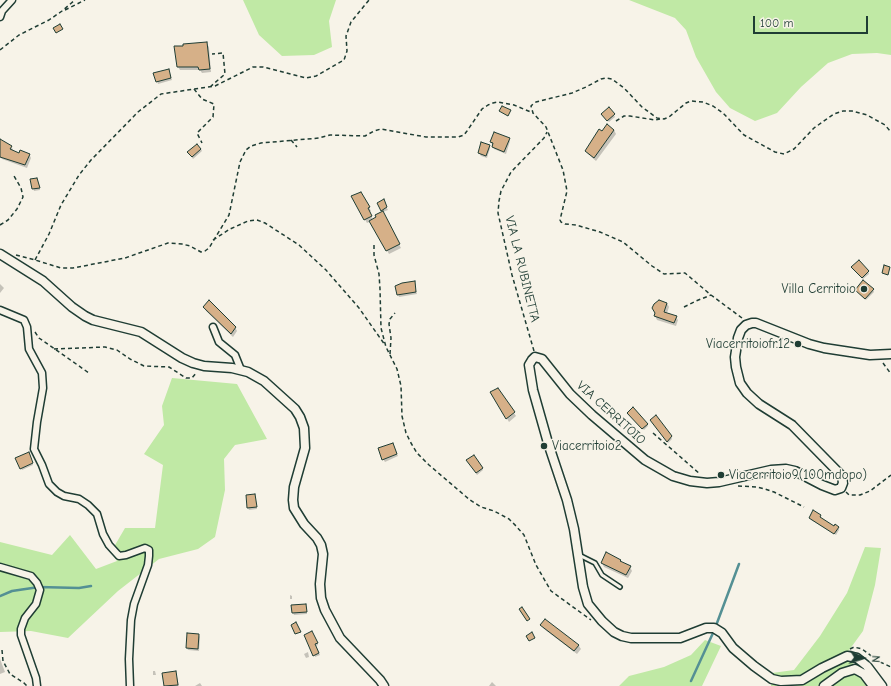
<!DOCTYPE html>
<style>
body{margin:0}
#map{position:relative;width:891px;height:686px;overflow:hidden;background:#f7f3e8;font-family:"Comic Neue",sans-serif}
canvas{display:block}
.north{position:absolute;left:843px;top:638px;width:40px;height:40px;-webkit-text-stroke:3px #f7f3e8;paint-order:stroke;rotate:94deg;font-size:11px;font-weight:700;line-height:16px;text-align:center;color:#1f3d34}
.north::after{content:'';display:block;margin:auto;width:14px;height:18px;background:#1f3d34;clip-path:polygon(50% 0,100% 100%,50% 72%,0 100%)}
.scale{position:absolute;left:753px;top:16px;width:115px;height:18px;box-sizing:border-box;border:2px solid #1f3d34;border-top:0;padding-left:5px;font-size:12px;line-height:14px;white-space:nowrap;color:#1f3d34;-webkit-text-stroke:3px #f7f3e8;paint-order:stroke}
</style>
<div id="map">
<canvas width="891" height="686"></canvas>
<div class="north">N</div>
<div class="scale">100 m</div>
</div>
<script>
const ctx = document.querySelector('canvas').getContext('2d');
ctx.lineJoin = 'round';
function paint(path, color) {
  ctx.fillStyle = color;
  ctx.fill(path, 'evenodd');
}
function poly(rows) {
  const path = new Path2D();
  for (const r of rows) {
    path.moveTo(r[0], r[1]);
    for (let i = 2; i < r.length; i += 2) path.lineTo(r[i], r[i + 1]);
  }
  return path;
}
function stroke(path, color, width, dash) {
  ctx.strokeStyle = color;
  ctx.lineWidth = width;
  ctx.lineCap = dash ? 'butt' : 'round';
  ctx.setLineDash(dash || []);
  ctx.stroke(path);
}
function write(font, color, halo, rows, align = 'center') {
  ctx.font = font + ' "Comic Neue",sans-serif';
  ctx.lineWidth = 3;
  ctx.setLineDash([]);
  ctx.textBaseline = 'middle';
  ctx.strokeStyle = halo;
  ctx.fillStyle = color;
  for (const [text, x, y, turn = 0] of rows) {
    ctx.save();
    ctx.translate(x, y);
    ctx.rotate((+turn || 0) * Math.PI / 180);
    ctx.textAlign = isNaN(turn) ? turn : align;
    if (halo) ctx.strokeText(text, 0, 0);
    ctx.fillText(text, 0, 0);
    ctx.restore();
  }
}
paint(poly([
 [243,0,336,0,329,21,332,47,314,55,282,56,259,35],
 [629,0,891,0,891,55,877,53,852,54,828,63,801,87,777,113,755,121,730,108,716,92,696,57,686,30,675,18],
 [172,378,237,384,267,439,235,445,224,459,225,490,215,537,198,549,159,559,118,591,68,638,31,631,0,632,0,542,52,555,70,535,96,569,117,561,111,552,125,528,155,528,163,465,144,454,164,425,162,406],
 [865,547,881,548,875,585,863,631,847,653,866,686,771,686,772,673,794,670,820,636,847,593],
 [705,640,721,646,702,686,619,686,629,676,664,667,691,655]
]), '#c0e9a5');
paint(poly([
 [207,44,209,47,211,72,202,73,200,70,180,70,178,67],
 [169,70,172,80,158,84,155,74],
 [614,115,615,117,609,122,604,116],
 [614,130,616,134,596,161,588,154,586,151,602,132],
 [509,139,510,141,506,154,494,149,491,142],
 [0,140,11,146,13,150,13,152,20,154,29,154,31,158,27,168,2,159,0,157],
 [489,146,490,148,487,158,481,156,479,153],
 [201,149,202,151,193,159,190,154],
 [37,179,40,190,34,191,31,180],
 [361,193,371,211,369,212,373,220,382,213,401,248,389,254,371,221,367,223,352,197],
 [383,201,388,210,383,212,378,203],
 [854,269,868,271,869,274,863,279],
 [414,282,417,294,399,297,398,294],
 [0,284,4,288,0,293],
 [856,290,873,290,874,292,866,300],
 [667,303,669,307,667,313,676,317,678,320,676,326,657,320,655,316],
 [204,307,235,327,237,331,233,337,206,311],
 [492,393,514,413,516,416,509,422],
 [630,415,647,424,648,426,644,430],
 [652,422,671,437,672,439,668,443],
 [394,446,398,456,385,462,383,459],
 [29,456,33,465,22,470,21,468],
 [468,461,482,468,483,470,477,475],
 [255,495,257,509,249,510,248,508],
 [821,516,821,520,834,528,838,527,839,530,836,535,811,520,810,518],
 [621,560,622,563,630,567,632,571,628,578,604,567,602,563],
 [290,595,292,596,292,599,290,599],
 [306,605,307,614,294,615,293,613],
 [542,626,579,646,581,649,577,654,544,629],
 [312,632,318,645,316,646,320,655,315,657],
 [188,634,199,635,200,637,199,651,188,650,187,648],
 [308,652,309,657,306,658,304,654],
 [0,659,5,672,0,674],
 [153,671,155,671,156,675,153,675],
 [176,672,179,686,165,686,163,674],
 [492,682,496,686,489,686],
 [200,683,202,686,195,686]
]), '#0003');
stroke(poly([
 [0,596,12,591,39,587,79,588,91,586],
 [717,623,739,564],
 [691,681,713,633]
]), '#549094', 2.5);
const building = poly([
 [60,24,63,29,56,33,53,28,60,24],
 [207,42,210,69,199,70,198,67,177,67,174,46,183,46,183,44,207,42],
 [169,69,171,78,156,82,153,73,169,69],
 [502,106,511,110,508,116,499,111,502,106],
 [609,107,615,114,607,121,601,114,609,107],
 [607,124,614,130,594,158,585,151,599,129,602,131,607,124],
 [494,132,510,138,504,152,492,147,493,143,490,142,494,132],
 [0,139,12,146,10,149,19,153,20,150,30,154,25,165,0,157,0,139],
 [481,142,490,145,486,156,478,153,481,142],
 [197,144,201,149,192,157,187,152,197,144],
 [37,178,40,188,32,189,30,179,37,178],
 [361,192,370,207,368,208,372,216,364,220,351,196,361,192],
 [384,199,387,207,381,211,377,203,384,199],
 [383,211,400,244,386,251,369,221,376,217,375,215,383,211],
 [859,260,869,271,862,278,851,267,859,260],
 [884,265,890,267,888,275,882,273,884,265],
 [863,280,874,289,865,299,855,290,863,280],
 [415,281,416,292,397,295,395,286,402,283,415,281],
 [209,300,236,327,231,334,203,307,209,300],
 [659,300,667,303,664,312,677,316,674,323,654,316,655,313,652,308,654,304,659,300],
 [498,388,515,412,506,419,490,392,498,388],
 [633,407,648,424,642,429,627,413,633,407],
 [656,415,672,436,667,442,650,420,656,415],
 [393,443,397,454,382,460,378,448,393,443],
 [29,452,33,463,20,469,15,458,29,452],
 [474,455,483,468,476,473,466,460,474,455],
 [255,494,257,507,247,508,246,495,255,494],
 [813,510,821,515,820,517,834,526,835,524,839,527,834,534,809,518,813,510],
 [606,552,621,560,620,561,631,566,626,575,601,563,606,552],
 [306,604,307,612,292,613,291,605,306,604],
 [522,607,530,619,527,621,519,609,522,607],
 [545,619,579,645,574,651,540,625,545,619],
 [296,622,301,632,295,634,291,625,296,622],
 [312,631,318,643,315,644,319,653,313,656,304,635,312,631],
 [532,632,535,638,529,641,526,636,532,632],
 [187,633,199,634,198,649,186,648,187,633],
 [176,671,178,685,164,686,162,673,176,671]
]);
paint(building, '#d6b088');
stroke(building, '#1f3d34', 1);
const service = poly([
 [579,555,595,563,602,575,620,587]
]);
const minor = poly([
 [0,17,2,11,12,0],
 [0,310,24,320,27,327,29,349,42,373,43,388,37,422,34,449,42,465,49,484,57,492,64,496,79,499,88,505,97,514,103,534,109,545,119,556,126,555,145,548,149,550,149,556,148,565,134,604,131,620,129,659,130,686],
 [213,327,219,342,235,355,241,370],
 [0,567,31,576,37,583,40,590,36,604,25,618,21,629,21,635,36,678,37,686]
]);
const tertiary = poly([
 [0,254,43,281,72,307,85,316,93,320,141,332,182,358,193,363,204,366,232,368,248,372,264,381,295,409,300,417,304,428,305,448,294,487,293,500,294,508,304,524,317,538,321,545,323,554,320,584,321,598,325,610,340,638,380,680,384,686],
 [824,686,842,673,855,669,864,674,873,686],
 [882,686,867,666,857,658,847,656,822,668,802,680,781,681,772,679,754,666,733,648,722,633,714,628,706,628,680,638,631,638,622,636,614,632,602,621,588,604,583,587,574,529,567,500,548,443,533,390,529,365,532,360,535,357,542,359,570,394,592,415,645,460,673,476,690,481,707,483,719,482,771,470,786,469,795,471,822,485,835,490,841,488,843,483,842,476,792,425,759,404,747,393,740,383,736,367,735,357,738,338,741,330,746,325,752,323,756,323,809,344,824,348,870,355,891,354]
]);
stroke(service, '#1f3d34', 6);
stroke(minor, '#1f3d34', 9);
stroke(tertiary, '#1f3d34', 11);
stroke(poly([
 [65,10,85,0],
 [0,50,19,35,49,20,62,11,75,0],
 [210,87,225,74,223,53,212,54],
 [194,89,202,99,214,104,213,117,197,133,202,143],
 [616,121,624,116,630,116,655,120,660,119],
 [291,140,297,147],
 [0,225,8,220,17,209,23,197,21,188,14,176],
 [213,240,230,229,248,221,257,220,265,223,299,245,326,270,359,308,385,345],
 [374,245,374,255,379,274,380,289,381,328,386,347,397,369,401,386,402,416,406,433,411,443,417,453,429,465,470,500,481,507,494,511,509,519,516,526,524,535,536,565,551,591,591,620],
 [16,255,35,260,61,268,73,268,125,258,168,243,182,244,190,246,201,252,205,251,209,248,229,215,240,162,246,150,251,146,261,143,319,138,330,135,365,136,374,131,381,129,426,137,458,137,464,135,467,131,482,109,488,105,493,103,498,102,514,105,533,113],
 [35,260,49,234,61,205,79,175,91,160,138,112,161,94,215,86,253,67,263,67,306,78,316,76,344,60,347,51,346,36,351,22,369,0],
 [684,307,696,301,711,295],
 [742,318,711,295,685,273,664,274,652,266,623,242,600,232,576,225,565,224,561,222,560,220,567,191,563,170,546,127,533,113,531,106,533,104,536,102,572,93,586,87,601,79,606,78,612,79,624,88,642,107,657,118,664,119,669,117,686,103,691,101,703,102,713,106,723,113,744,135,775,152,784,154,794,149,814,128,834,114,843,111,852,111,867,115,885,125,891,132],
 [35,332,39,338,89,373],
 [54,349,105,347,117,350,130,359,144,366,169,367,186,378,192,378,197,372],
 [534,351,512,275,498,213,499,201,501,191,511,172,544,138,547,132],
 [390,354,391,338,389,324,390,319,395,313],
 [883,363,891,374],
 [653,433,700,474],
 [738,486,757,487,765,489,774,492,804,507],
 [846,492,849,495,860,495,870,491,891,475],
 [850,649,854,647,862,649,878,661,891,667],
 [2,650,3,661,10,674,24,683,27,686]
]), '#1f3d34', 1.5, [4, 3]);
stroke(service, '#f7f3e8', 3);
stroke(minor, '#f7f3e8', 6);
stroke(tertiary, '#f7f3e8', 8);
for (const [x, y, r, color] of [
 [864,289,4,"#1f3d34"],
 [798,344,4,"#1f3d34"],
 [544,446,4,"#1f3d34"],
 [721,475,4,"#1f3d34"]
]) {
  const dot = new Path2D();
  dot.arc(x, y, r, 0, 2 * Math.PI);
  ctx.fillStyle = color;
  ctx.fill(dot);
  stroke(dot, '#f7f3e8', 1.5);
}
write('13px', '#1f3d34', '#f7f3e8', [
 ["VIA LA RUBINETTA",522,269,76],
 ["VIA CERRITOIO",611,413,42]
]);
write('13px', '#1f3d34', '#f7f3e8', [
 ["Villa Cerritoio",856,289],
 ["Viacerritoiofr.12",790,344],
 ["Viacerritoio2",552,446,"left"],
 ["Viacerritoio9(100mdopo)",729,475,"left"]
], 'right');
</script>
